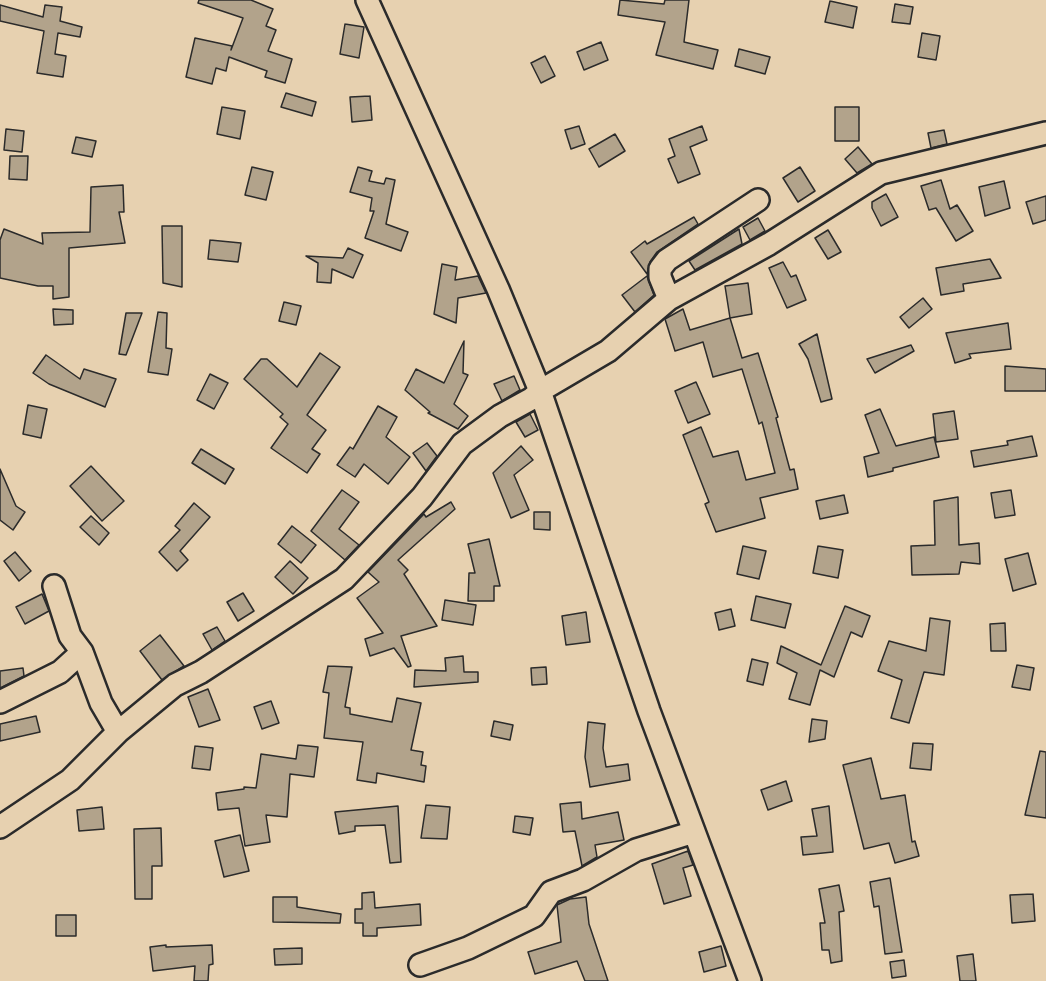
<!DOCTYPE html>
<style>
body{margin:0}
canvas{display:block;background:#e7d1b0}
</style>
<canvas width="1046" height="981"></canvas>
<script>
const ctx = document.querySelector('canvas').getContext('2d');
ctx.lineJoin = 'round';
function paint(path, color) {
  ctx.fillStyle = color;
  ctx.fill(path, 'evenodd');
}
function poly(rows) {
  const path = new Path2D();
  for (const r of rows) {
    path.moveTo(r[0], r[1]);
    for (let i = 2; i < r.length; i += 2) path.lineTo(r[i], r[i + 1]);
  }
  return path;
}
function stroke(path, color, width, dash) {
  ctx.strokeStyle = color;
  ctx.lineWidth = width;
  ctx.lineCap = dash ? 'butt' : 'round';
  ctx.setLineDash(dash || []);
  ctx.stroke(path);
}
const building = poly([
 [199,0,251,0,273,9,266,26,276,30,268,51,292,59,285,83,265,77,267,71,229,57,226,71,216,68,212,84,186,77,195,38,232,46,231,50,243,18,198,3,199,0],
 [620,0,664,4,665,0,689,0,684,42,718,50,713,69,656,55,665,22,618,15,620,0],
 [830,1,857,7,853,28,825,22,830,1],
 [895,4,913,7,910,24,892,22,895,4],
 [0,5,43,17,45,5,62,7,60,21,82,27,80,37,58,33,55,54,66,56,63,77,37,73,44,31,0,21,0,5],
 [345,24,364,27,359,58,340,54,345,24],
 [922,33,940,36,936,60,918,57,922,33],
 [601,42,608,60,584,70,577,52,601,42],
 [739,49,770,57,765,74,735,66,739,49],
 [545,56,555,76,541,83,531,63,545,56],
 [286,93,316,102,312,116,281,107,286,93],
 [370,96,372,120,352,122,350,97,370,96],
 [222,107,245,111,240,139,217,134,222,107],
 [835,107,859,107,859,141,835,141,835,107],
 [579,126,585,144,571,149,565,130,579,126],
 [702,126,707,140,690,147,700,174,678,183,668,159,675,156,669,139,702,126],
 [6,129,24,131,22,152,4,150,6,129],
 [944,130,947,144,931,148,928,133,944,130],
 [615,134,625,151,599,167,589,149,615,134],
 [76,137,96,141,92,157,72,153,76,137],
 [858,147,872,164,857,173,845,159,858,147],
 [10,156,28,156,27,180,9,179,10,156],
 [252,167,273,172,266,200,245,195,252,167],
 [358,167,372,171,369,181,384,184,386,178,395,180,386,224,408,232,401,251,365,238,374,211,370,211,372,198,350,192,358,167],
 [800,167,815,191,798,202,783,178,800,167],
 [941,180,950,209,957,205,973,231,956,241,936,208,929,210,921,186,941,180],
 [1004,181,1010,208,985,216,979,187,1004,181],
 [123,185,124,212,119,212,125,243,69,248,69,297,53,299,53,286,38,286,0,278,0,240,4,229,43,244,42,233,90,232,91,187,123,185],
 [886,194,898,217,881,226,872,208,872,202,886,194],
 [1046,196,1046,220,1033,224,1026,202,1046,196],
 [694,217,698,224,657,252,650,262,647,274,631,252,645,241,647,244,694,217],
 [758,218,765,231,750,240,743,227,758,218],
 [162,226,182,226,182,287,163,283,162,226],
 [739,229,742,244,695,270,689,261,739,229],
 [828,230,841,252,828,259,815,238,828,230],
 [210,240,241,243,238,262,208,259,210,240],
 [348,248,363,255,353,278,332,269,331,283,317,282,318,263,306,256,343,258,348,248],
 [990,259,1001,278,963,284,964,291,941,295,936,268,990,259],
 [783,262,791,277,796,275,806,300,787,308,769,268,783,262],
 [442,264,457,267,455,280,478,276,486,293,458,298,456,323,434,314,442,264],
 [647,276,654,295,635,312,622,295,647,276],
 [748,283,752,314,730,318,725,286,748,283],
 [923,298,932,309,909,328,900,317,923,298],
 [284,302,301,306,296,325,279,321,284,302],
 [53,309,73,310,73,324,54,325,53,309],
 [683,309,690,330,730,318,742,358,758,353,778,417,776,418,790,470,794,469,798,489,760,498,765,518,716,532,705,504,709,502,683,435,701,427,713,457,738,451,746,480,775,473,762,422,759,424,742,369,713,377,703,342,675,351,665,319,683,309],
 [158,312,167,313,166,348,172,349,168,375,148,372,158,312],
 [126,313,142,313,126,355,119,354,126,313],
 [1008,323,1011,349,969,354,971,358,955,363,946,333,1008,323],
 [817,334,832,399,821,402,808,359,799,344,817,334],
 [464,341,463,373,468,375,454,404,468,416,458,429,428,413,430,412,405,390,416,369,444,383,464,341],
 [911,345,914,351,875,373,867,359,911,345],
 [320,353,340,367,307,415,326,430,312,449,320,454,307,473,271,448,288,424,280,417,283,414,244,379,261,359,267,359,297,387,320,353],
 [46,355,80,379,84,369,116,379,105,407,49,384,33,373,46,355],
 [1005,366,1046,369,1046,391,1005,391,1005,366],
 [210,374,228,383,214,409,197,400,210,374],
 [514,376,520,390,502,401,494,384,514,376],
 [696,382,710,414,688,423,675,391,696,382],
 [28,405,47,409,41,438,23,434,28,405],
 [378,406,397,417,386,437,410,457,388,484,364,464,355,477,337,465,350,447,353,449,378,406],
 [880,409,896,446,934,437,939,457,893,468,893,471,868,477,864,457,879,453,865,415,880,409],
 [954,411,958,439,936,442,933,414,954,411],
 [530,414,538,430,525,437,516,422,530,414],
 [1032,436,1037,456,974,467,971,451,1008,445,1007,441,1032,436],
 [427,443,437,456,426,471,413,453,427,443],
 [521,446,533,460,514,475,529,510,511,518,493,473,521,446],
 [201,449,234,469,225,484,192,463,201,449],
 [91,466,124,501,102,521,70,486,91,466],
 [0,469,16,506,25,512,13,530,0,520,0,469],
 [342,490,359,502,339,529,359,545,345,560,311,531,342,490],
 [1011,490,1015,515,995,518,991,493,1011,490],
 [844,495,848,513,820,519,816,501,844,495],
 [958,497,959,545,979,543,980,564,961,562,959,574,912,575,911,546,935,545,934,501,958,497],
 [451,502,455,509,398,560,408,570,404,574,437,626,401,636,411,666,408,667,394,648,370,656,365,639,383,633,357,598,379,582,368,572,424,514,426,517,451,502],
 [194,503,210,517,180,551,188,560,177,571,159,552,180,530,175,526,194,503],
 [534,512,550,512,550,530,534,529,534,512],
 [91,516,109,533,99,545,80,527,91,516],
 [292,526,316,545,301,563,278,544,292,526],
 [489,539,500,586,494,586,494,601,468,601,469,573,475,573,468,544,489,539],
 [743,546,766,551,759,579,737,574,743,546],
 [818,546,843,550,838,578,813,573,818,546],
 [15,552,31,571,19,581,4,561,15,552],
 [1028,553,1036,584,1013,591,1005,559,1028,553],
 [290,561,308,578,293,594,275,577,290,561],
 [243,593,254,611,238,621,227,602,243,593],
 [42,594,49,611,25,624,16,607,42,594],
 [756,596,791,604,785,628,751,620,756,596],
 [445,600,476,605,473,625,442,620,445,600],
 [845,606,870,616,862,637,851,632,834,677,820,670,810,705,789,699,797,673,777,663,781,646,821,665,845,606],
 [731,609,735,626,719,630,715,613,731,609],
 [586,612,590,642,566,645,562,616,586,612],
 [930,618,950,621,944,675,924,672,909,723,891,718,902,680,878,671,889,641,926,651,930,618],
 [1005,623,1006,651,991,651,990,624,1005,623],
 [217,627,225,641,212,650,203,634,217,627],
 [160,635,184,666,162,680,140,651,160,635],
 [463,656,464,672,478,672,478,682,414,687,415,670,446,671,445,658,463,656],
 [752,659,768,663,763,685,747,681,752,659],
 [1017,665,1034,668,1030,690,1012,687,1017,665],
 [328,666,352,667,345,707,350,708,350,714,392,722,397,698,421,703,411,750,423,752,421,765,426,766,424,782,377,773,376,783,357,780,363,742,324,738,329,693,323,692,328,666],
 [546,667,547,684,532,685,531,668,546,667],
 [23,668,24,676,0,688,0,671,23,668],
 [208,689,220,720,199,727,188,697,208,689],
 [271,701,279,723,262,729,254,707,271,701],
 [36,716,40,732,0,741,0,724,36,716],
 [812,719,827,721,825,739,809,742,812,719],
 [494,721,513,725,510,740,491,736,494,721],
 [588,722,605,724,603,748,606,767,628,764,630,780,590,787,585,757,588,722],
 [913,743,933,744,931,770,910,768,913,743],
 [298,745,318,747,314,777,290,774,287,817,266,815,270,842,245,846,239,808,218,810,216,793,244,789,244,787,256,788,261,754,296,759,298,745],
 [195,746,213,748,210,770,192,768,195,746],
 [1040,751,1046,752,1046,818,1025,815,1040,751],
 [871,758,881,799,905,795,912,842,915,841,919,856,895,863,889,843,864,849,843,765,871,758],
 [786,781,792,801,768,810,761,790,786,781],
 [581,802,582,819,618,812,624,840,595,845,597,857,582,866,575,831,563,832,560,804,581,802],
 [426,805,450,807,447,839,421,838,426,805],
 [398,806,401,862,390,863,385,825,355,826,355,831,339,834,335,812,398,806],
 [829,806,833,852,803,855,801,837,817,836,812,809,829,806],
 [102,807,104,829,79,831,77,810,102,807],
 [515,816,533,818,530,835,513,832,515,816],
 [161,828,162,866,152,866,152,899,135,899,134,829,161,828],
 [240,835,249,871,224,877,215,841,240,835],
 [688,851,693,865,683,868,691,896,664,904,652,864,688,851],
 [890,878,902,952,885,954,879,906,874,907,870,882,890,878],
 [839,885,844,911,839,912,842,961,831,963,829,950,822,950,820,923,825,923,819,889,839,885],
 [374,892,375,908,420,904,421,925,377,928,377,936,363,936,363,923,355,923,355,909,362,909,362,893,374,892],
 [1033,894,1035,921,1012,923,1010,895,1033,894],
 [273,897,297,897,297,907,341,914,340,923,273,922,273,897],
 [586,897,589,924,608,981,585,981,577,961,535,974,528,952,561,942,557,905,570,899,586,897],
 [56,915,76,915,76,936,56,936,56,915],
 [166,945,166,947,212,945,213,964,209,965,208,981,194,981,195,966,153,971,150,947,166,945],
 [721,946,726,966,704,972,699,952,721,946],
 [302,948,302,964,275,965,274,949,302,948],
 [973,954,976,981,960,981,957,956,973,954],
 [904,960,906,976,892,978,890,962,904,960]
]);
paint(building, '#b2a38b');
stroke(building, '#2b2b2b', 1.5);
const minor = poly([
 [367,0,498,289,540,391,649,711,750,981],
 [669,299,660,277,660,269,667,260,758,200],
 [54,586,70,636,82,652],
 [0,702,60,672,82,652,101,703,118,732],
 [0,827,70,780,118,732,175,685,201,672,344,579,422,497,462,444,500,416,531,399,540,391,608,351,669,299,769,244,881,173,1046,133],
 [420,965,468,948,534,916,551,892,583,880,636,850,694,832]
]);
stroke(minor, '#2b2b2b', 26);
stroke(minor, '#e7d1b0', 21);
</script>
